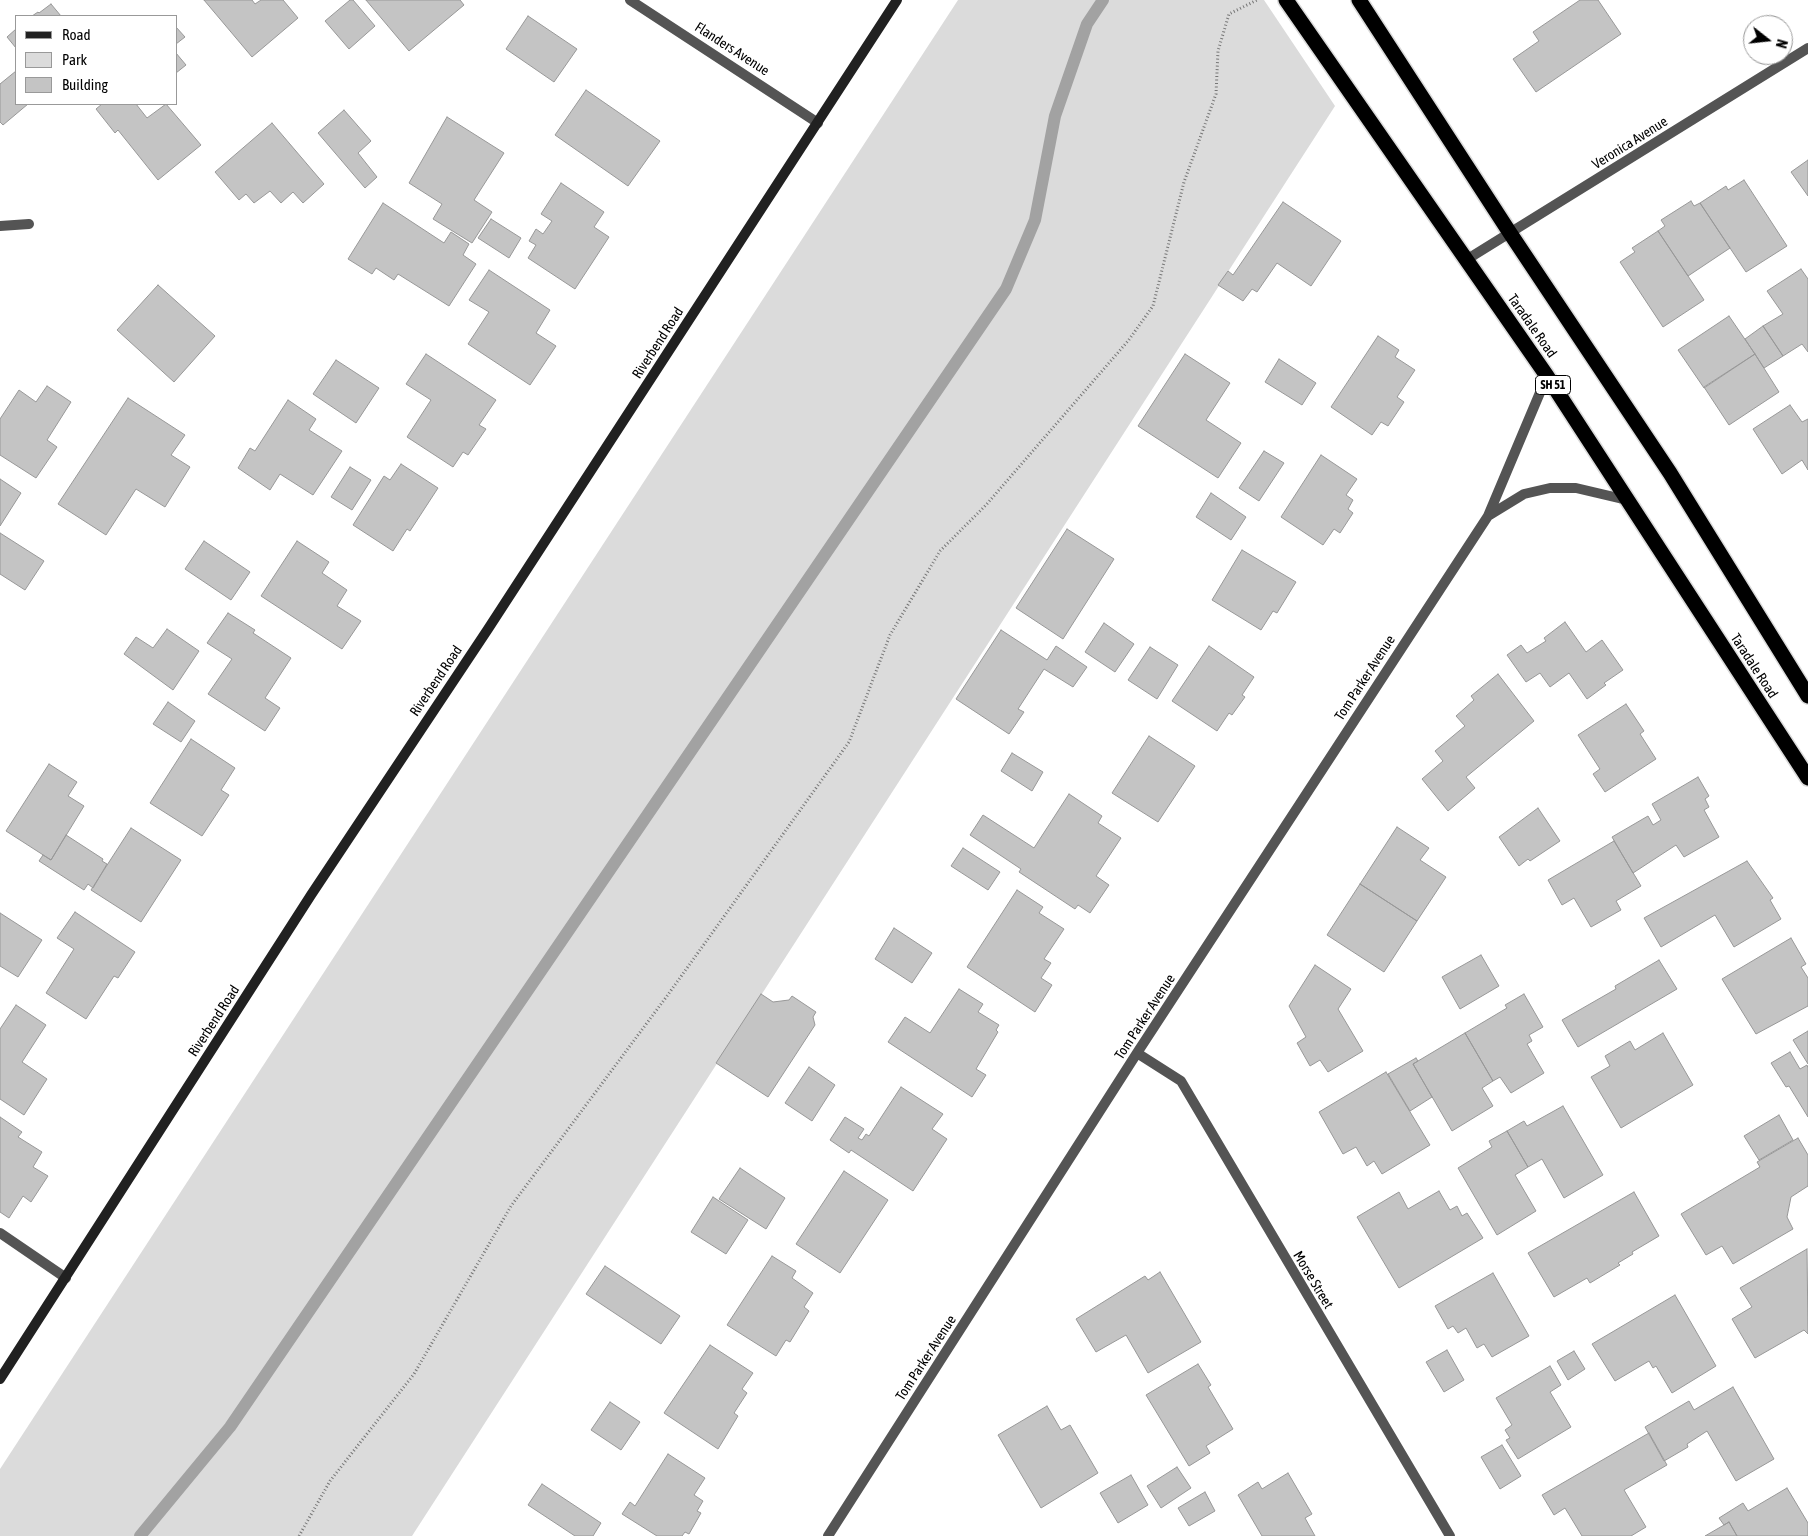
<!DOCTYPE html>
<style>
body{margin:0}
#map{position:relative;width:1808px;height:1536px;overflow:hidden;background:#fff;font-family:"Asap Condensed",sans-serif}
canvas{display:block}
.legend{position:absolute;left:15px;top:15px;width:162px;height:90px;box-sizing:border-box;background:#fff;border:1px solid #999;margin:0;padding:6px 9px;list-style:none;font-size:15px;color:#000}
.legend li{display:flex;align-items:center;gap:10px;height:25px}
.legend b{width:25px;border:1px solid #999}
.north{position:absolute;left:1743px;top:15px;width:50px;height:50px;box-sizing:border-box;background:#fff;border:1px solid #999;border-radius:50%;rotate:106deg;font-size:14px;font-weight:700;line-height:20px;text-align:center;color:#000}
.north::after{content:'';display:block;margin:auto;width:18px;height:22px;background:#000;clip-path:polygon(50% 0,100% 100%,50% 72%,0 100%)}
</style>
<div id="map">
<canvas width="1808" height="1536"></canvas>
<ul class="legend">
<li><b style="height:6px;background:#212121"></b>Road</li>
<li><b style="height:14px;background:#dbdbdb"></b>Park</li>
<li><b style="height:14px;background:#c4c4c4"></b>Building</li>
</ul>
<div class="north">N</div>
</div>
<script>
const ctx = document.querySelector('canvas').getContext('2d');
ctx.lineJoin = 'round';
function paint(path, color) {
  ctx.fillStyle = color;
  ctx.fill(path, 'evenodd');
}
function poly(rows) {
  const path = new Path2D();
  for (const r of rows) {
    path.moveTo(r[0], r[1]);
    for (let i = 2; i < r.length; i += 2) path.lineTo(r[i], r[i + 1]);
  }
  return path;
}
function stroke(path, color, width, dash) {
  ctx.strokeStyle = color;
  ctx.lineWidth = width;
  ctx.lineCap = dash ? 'butt' : 'round';
  ctx.setLineDash(dash || []);
  ctx.stroke(path);
}
function write(font, color, halo, rows, align = 'center') {
  ctx.font = font + ' "Asap Condensed",sans-serif';
  ctx.lineWidth = 4;
  ctx.setLineDash([]);
  ctx.textBaseline = 'middle';
  ctx.strokeStyle = halo;
  ctx.fillStyle = color;
  for (const [text, x, y, turn = 0] of rows) {
    ctx.save();
    ctx.translate(x, y);
    ctx.rotate((+turn || 0) * Math.PI / 180);
    ctx.textAlign = isNaN(turn) ? turn : align;
    if (halo) ctx.strokeText(text, 0, 0);
    ctx.fillText(text, 0, 0);
    ctx.restore();
  }
}
paint(poly([
 [958,0,1264,0,1335,106,412,1536,0,1536,0,1469]
]), '#dbdbdb');
stroke(poly([
 [140,1536,230,1427,1006,289,1035,220,1055,116,1087,24,1103,0]
]), '#a2a2a2', 12);
const building = poly([
 [204,0,252,0,255,4,261,0,283,0,298,18,252,57,204,0],
 [350,0,353,0,375,26,349,49,325,21,350,0],
 [366,0,460,0,464,5,409,51,366,0],
 [1580,0,1598,0,1621,34,1536,92,1513,59,1539,41,1533,32,1580,0],
 [51,4,61,16,32,16,38,12,39,13,51,4],
 [528,16,577,49,554,82,506,49,528,16],
 [176,27,185,37,176,44,176,27],
 [16,29,16,48,7,37,16,29],
 [176,53,186,65,176,73,176,53],
 [16,71,16,104,28,104,3,125,0,122,0,84,16,71],
 [586,90,660,141,628,186,555,135,586,90],
 [102,104,136,104,147,118,166,104,201,145,158,180,118,130,115,133,96,109,102,104],
 [344,110,371,141,358,153,377,177,365,188,318,133,344,110],
 [447,117,504,153,474,200,492,212,472,243,433,219,442,204,409,183,447,117],
 [272,123,324,184,303,203,293,192,281,203,270,191,254,203,246,194,239,200,215,172,272,123],
 [1808,160,1808,196,1791,172,1808,160],
 [1744,180,1787,246,1746,272,1700,203,1726,186,1728,190,1744,180],
 [561,183,604,212,594,227,609,237,575,289,528,258,536,245,529,241,536,229,543,234,552,221,541,214,561,183],
 [1691,201,1694,206,1700,203,1730,248,1688,276,1658,231,1665,226,1661,220,1691,201],
 [1283,202,1341,241,1311,286,1277,263,1257,292,1252,289,1243,301,1218,285,1228,271,1233,275,1283,202],
 [383,203,444,243,451,232,469,244,463,255,476,264,449,306,398,274,394,280,376,268,372,274,348,259,383,203],
 [491,219,521,238,509,258,478,238,491,219],
 [1658,231,1704,300,1663,327,1620,262,1635,252,1632,248,1658,231],
 [1801,269,1808,279,1808,352,1802,344,1783,356,1763,326,1783,314,1767,291,1801,269],
 [489,270,550,310,536,333,556,346,530,385,468,344,489,312,469,300,489,270],
 [158,285,215,336,174,382,117,330,158,285],
 [1729,316,1755,354,1704,388,1678,350,1729,316],
 [1763,326,1783,356,1764,368,1745,339,1763,326],
 [1378,336,1399,350,1395,357,1415,370,1397,397,1404,402,1388,426,1381,422,1372,435,1331,407,1378,336],
 [426,354,496,400,479,425,486,429,468,455,463,452,453,467,407,437,431,400,406,384,426,354],
 [1185,354,1230,383,1206,420,1241,443,1218,478,1138,426,1185,354],
 [1755,354,1779,392,1729,425,1704,387,1755,354],
 [1279,359,1316,383,1302,405,1265,382,1279,359],
 [336,360,379,388,356,423,313,394,336,360],
 [47,386,71,402,47,440,57,447,36,478,0,455,0,419,19,390,36,402,47,386],
 [128,398,185,435,171,455,190,467,165,507,136,489,106,535,58,504,128,398],
 [288,400,316,419,309,430,342,451,313,495,280,474,270,490,238,468,250,448,255,451,288,400],
 [1790,405,1802,422,1808,419,1808,470,1802,460,1782,474,1753,429,1790,405],
 [1264,451,1284,463,1259,501,1239,488,1264,451],
 [1321,455,1357,479,1346,495,1353,500,1348,509,1353,513,1340,533,1334,529,1323,545,1281,517,1321,455],
 [401,464,438,488,410,531,407,529,393,551,353,525,384,476,390,480,401,464],
 [350,467,371,480,352,510,331,497,350,467],
 [0,479,21,493,0,526,0,479],
 [1211,493,1246,517,1231,540,1196,517,1211,493],
 [1067,529,1114,559,1063,639,1016,608,1067,529],
 [0,533,44,561,25,590,0,574,0,533],
 [204,541,250,572,231,600,185,569,204,541],
 [297,541,329,562,322,573,347,590,337,606,361,621,342,649,261,596,297,541],
 [1242,550,1296,582,1277,613,1273,611,1261,630,1212,600,1242,550],
 [228,613,255,630,253,633,291,658,265,698,280,708,265,731,208,694,232,659,207,643,228,613],
 [1565,622,1586,652,1602,640,1623,670,1604,683,1606,685,1587,699,1569,673,1550,687,1540,673,1526,682,1507,655,1521,645,1527,653,1546,641,1544,638,1565,622],
 [1104,623,1134,644,1115,672,1085,652,1104,623],
 [167,629,199,651,173,690,124,654,136,637,153,648,167,629],
 [1001,630,1047,660,1056,646,1087,667,1073,687,1044,669,1018,709,1024,712,1009,734,956,699,1001,630],
 [1209,646,1254,677,1242,695,1245,697,1232,715,1229,713,1217,731,1172,701,1209,646],
 [1150,647,1178,665,1157,699,1128,680,1150,647],
 [1498,674,1534,721,1466,777,1475,788,1448,811,1422,779,1443,761,1435,751,1465,726,1456,716,1474,700,1471,696,1498,674],
 [168,702,195,721,181,742,153,724,168,702],
 [1626,704,1644,731,1640,734,1656,759,1605,792,1593,774,1600,769,1578,735,1626,704],
 [1149,736,1195,766,1158,822,1112,793,1149,736],
 [191,739,235,768,221,790,229,795,202,836,150,803,191,739],
 [1012,753,1043,772,1032,791,1001,771,1012,753],
 [49,764,77,782,68,796,84,806,51,860,6,831,49,764],
 [1698,777,1709,796,1705,799,1709,807,1704,810,1719,837,1684,857,1676,845,1633,873,1612,837,1648,816,1653,825,1661,820,1652,804,1698,777],
 [1069,794,1102,816,1098,823,1121,838,1096,876,1109,885,1090,913,1078,905,1075,909,1019,872,1021,869,970,835,983,815,1034,848,1069,794],
 [1538,808,1560,841,1530,861,1528,859,1519,866,1499,837,1538,808],
 [1397,827,1429,848,1420,860,1446,877,1417,921,1360,884,1397,827],
 [131,828,181,860,141,922,91,890,131,828],
 [66,835,103,859,102,861,107,864,93,888,88,884,84,890,39,861,43,855,51,860,66,835],
 [1614,841,1641,886,1616,901,1621,910,1591,927,1574,898,1562,905,1548,880,1614,841],
 [963,848,1000,872,988,890,951,866,963,848],
 [1747,861,1773,898,1770,900,1781,919,1734,947,1715,915,1661,947,1644,918,1747,861],
 [1360,884,1417,921,1384,972,1327,935,1360,884],
 [1017,890,1043,907,1039,913,1064,929,1044,959,1051,963,1041,978,1052,985,1035,1012,967,967,1017,890],
 [75,912,135,952,118,978,114,976,86,1019,46,993,74,949,57,938,75,912],
 [0,913,42,940,18,977,0,966,0,913],
 [894,928,932,953,912,983,875,959,894,928],
 [1791,938,1806,964,1801,967,1808,978,1808,1006,1756,1034,1722,979,1791,938],
 [1481,955,1499,986,1460,1009,1442,977,1481,955],
 [1659,960,1677,989,1578,1047,1562,1020,1616,989,1615,986,1659,960],
 [1315,965,1351,989,1338,1009,1363,1051,1328,1072,1320,1060,1310,1066,1297,1043,1306,1037,1289,1006,1315,965],
 [959,989,983,1004,978,1012,999,1025,996,1030,998,1032,976,1069,986,1075,972,1097,888,1042,905,1017,930,1033,959,989],
 [761,994,773,1002,789,1000,792,996,816,1012,813,1017,815,1025,768,1097,716,1063,761,994],
 [1524,994,1543,1027,1529,1035,1532,1041,1527,1044,1544,1073,1511,1093,1500,1077,1493,1081,1465,1033,1507,1008,1505,1005,1524,994],
 [16,1005,46,1025,22,1062,47,1079,24,1115,0,1099,0,1029,16,1005],
 [1808,1031,1808,1064,1793,1040,1808,1031],
 [1465,1033,1493,1081,1482,1088,1493,1106,1452,1131,1413,1064,1465,1033],
 [1663,1033,1693,1085,1621,1128,1591,1077,1610,1066,1605,1056,1630,1041,1635,1050,1663,1033],
 [1790,1052,1800,1069,1807,1065,1808,1068,1808,1117,1789,1086,1786,1087,1771,1063,1790,1052],
 [1416,1058,1418,1061,1413,1064,1432,1097,1410,1111,1388,1074,1416,1058],
 [809,1067,835,1085,812,1121,785,1103,809,1067],
 [1386,1072,1430,1145,1382,1174,1374,1161,1367,1166,1356,1147,1343,1154,1319,1112,1386,1072],
 [901,1087,943,1114,932,1129,947,1139,913,1191,851,1150,849,1153,830,1140,845,1117,864,1129,858,1138,862,1140,866,1134,869,1136,901,1087],
 [1563,1106,1603,1175,1564,1198,1542,1159,1528,1167,1507,1131,1524,1121,1527,1126,1563,1106],
 [1779,1115,1793,1140,1759,1160,1744,1136,1779,1115],
 [0,1117,22,1132,18,1137,42,1152,33,1167,48,1176,31,1202,23,1196,9,1218,0,1212,0,1117],
 [1507,1131,1528,1167,1515,1175,1536,1211,1497,1235,1458,1168,1492,1147,1489,1141,1507,1131],
 [1798,1138,1808,1155,1808,1186,1791,1197,1787,1217,1793,1229,1733,1264,1722,1246,1706,1255,1681,1214,1760,1167,1757,1162,1798,1138],
 [740,1168,785,1198,766,1229,719,1199,740,1168],
 [844,1171,888,1200,840,1273,796,1244,844,1171],
 [1439,1191,1450,1210,1457,1206,1462,1216,1467,1213,1483,1238,1399,1288,1357,1217,1399,1192,1408,1209,1439,1191],
 [1634,1192,1659,1236,1632,1252,1633,1254,1618,1263,1620,1265,1590,1283,1587,1278,1554,1297,1528,1253,1634,1192],
 [713,1197,748,1220,726,1254,691,1232,713,1197],
 [1807,1249,1808,1334,1804,1330,1755,1358,1732,1319,1752,1307,1740,1288,1807,1249],
 [772,1256,796,1271,792,1278,813,1293,804,1307,809,1311,790,1342,786,1340,776,1356,727,1325,772,1256],
 [605,1266,680,1316,661,1344,586,1294,605,1266],
 [1160,1272,1201,1342,1148,1373,1126,1335,1096,1352,1076,1319,1145,1276,1148,1280,1160,1272],
 [1493,1273,1529,1336,1492,1357,1484,1344,1477,1348,1466,1328,1458,1333,1453,1326,1448,1329,1435,1306,1493,1273],
 [1675,1295,1716,1366,1672,1393,1656,1366,1653,1368,1649,1361,1615,1381,1592,1344,1675,1295],
 [710,1345,753,1373,742,1389,747,1393,734,1413,738,1416,718,1449,664,1413,710,1345],
 [1447,1350,1464,1380,1444,1392,1426,1362,1447,1350],
 [1574,1351,1585,1369,1568,1380,1557,1361,1574,1351],
 [1198,1364,1211,1385,1208,1387,1233,1429,1206,1446,1210,1453,1189,1466,1146,1395,1198,1364],
 [1550,1366,1561,1385,1550,1392,1571,1427,1518,1459,1506,1440,1510,1438,1505,1430,1512,1425,1496,1398,1550,1366],
 [1733,1387,1774,1459,1736,1481,1707,1431,1687,1444,1688,1447,1664,1461,1645,1427,1689,1401,1694,1410,1733,1387],
 [610,1402,640,1422,621,1450,591,1430,610,1402],
 [1047,1406,1061,1430,1070,1425,1098,1473,1041,1508,998,1435,1047,1406],
 [1649,1433,1667,1465,1624,1490,1646,1527,1631,1536,1582,1536,1565,1508,1554,1515,1542,1495,1649,1433],
 [1502,1445,1521,1476,1500,1489,1481,1457,1502,1445],
 [668,1454,705,1478,694,1495,703,1501,697,1511,701,1513,689,1534,685,1532,682,1536,657,1536,622,1514,630,1502,635,1506,668,1454],
 [1177,1467,1191,1488,1161,1508,1147,1486,1177,1467],
 [1288,1473,1312,1514,1305,1518,1315,1536,1262,1536,1238,1495,1258,1482,1262,1489,1288,1473],
 [1131,1475,1148,1505,1118,1523,1100,1493,1131,1475],
 [542,1484,601,1523,593,1536,575,1536,528,1505,542,1484],
 [1787,1488,1808,1523,1808,1536,1737,1536,1729,1522,1724,1525,1719,1518,1743,1503,1748,1511,1787,1488],
 [1205,1492,1215,1511,1189,1526,1178,1508,1205,1492],
 [1729,1522,1737,1536,1705,1536,1724,1525,1729,1522]
]);
paint(building, '#c4c4c4');
stroke(building, '#989898', 1);
const highway = poly([
 [1286,0,1547,376,1808,778],
 [1359,0,1510,233,1670,473,1808,696]
]);
stroke(highway, '#dbdbdb', 18);
stroke(poly([
 [299,1536,330,1481,414,1374,511,1206,667,996,849,742,890,635,940,551,986,505,1128,341,1153,306,1184,182,1216,94,1218,51,1229,14,1257,0]
]), '#767676', 3, [1, 2.5]);
stroke(poly([
 [0,1233,66,1278]
]), '#545454', 10);
stroke(poly([
 [630,0,818,123],
 [0,226,29,224],
 [1466,260,1808,48],
 [1488,516,1524,494,1550,488,1576,488,1627,500],
 [1137,1053,1181,1081,1450,1536],
 [828,1536,1137,1053,1488,516,1547,376]
]), '#545454', 10);
stroke(poly([
 [0,1379,311,895,488,629,897,0]
]), '#212121', 10);
stroke(highway, '#000', 15);
for (const [x, y, w] of [
 [1553,385,35]
]) {
  const box = new Path2D();
  box.roundRect(x - w / 2, y - 9.5, w, 19, 4);
  ctx.fillStyle = '#fff';
  ctx.fill(box);
  stroke(box, '#000', 1);
}
write('bold 12px', '#000', null, [
 ["SH 51",1553,385]
]);
write('14px', '#000', '#fff', [
 ["Flanders Avenue",732,49,33],
 ["Veronica Avenue",1630,143,-32],
 ["Taradale Road",1532,326,55],
 ["Riverbend Road",658,343,-57],
 ["Taradale Road",1754,666,57],
 ["Tom Parker Avenue",1365,678,-57],
 ["Riverbend Road",436,681,-56],
 ["Tom Parker Avenue",1145,1017,-57],
 ["Riverbend Road",214,1021,-57],
 ["Morse Street",1313,1280,59],
 ["Tom Parker Avenue",926,1358,-57]
]);
</script>
